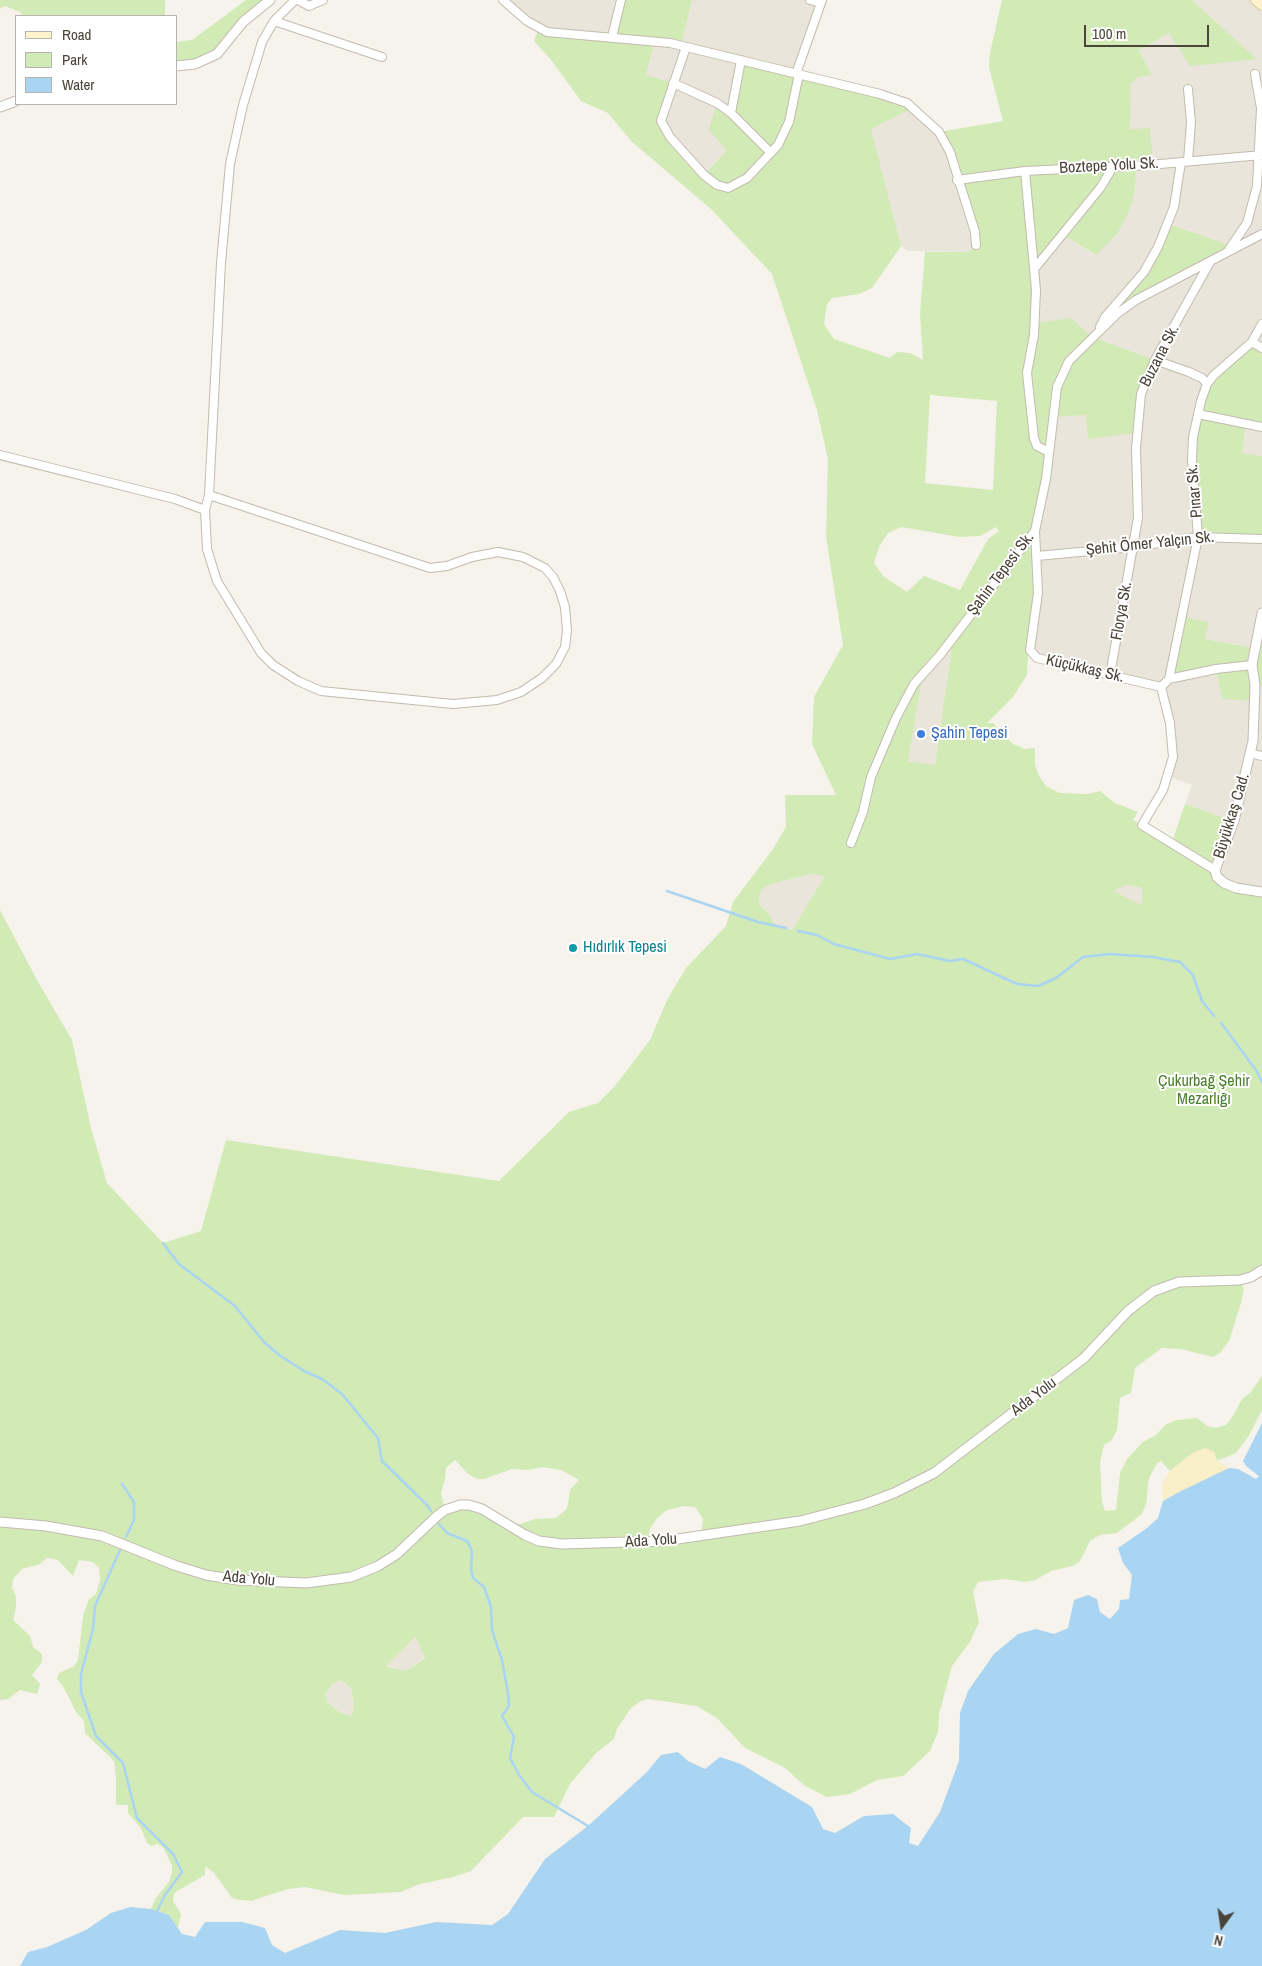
<!DOCTYPE html>
<meta charset="utf-8">
<style>
body{margin:0}
#map{position:relative;width:1262px;height:1966px;overflow:hidden;background:#f6f3ec;font-family:"Archivo Narrow",sans-serif}
canvas{display:block}
.legend{position:absolute;left:15px;top:15px;width:162px;height:90px;box-sizing:border-box;background:#fff;border:1px solid #b7b4b0;margin:0;padding:6px 9px;list-style:none;font-size:15px;color:#4b4439}
.legend li{display:flex;align-items:center;gap:10px;height:25px}
.legend b{width:25px;border:1px solid #b7b4b0}
.north{position:absolute;left:1197px;top:1901px;width:50px;height:50px;-webkit-text-stroke:4px #fff;paint-order:stroke;rotate:194deg;font-size:14px;font-weight:700;line-height:20px;text-align:center;color:#4b4439}
.north::after{content:'';display:block;margin:auto;width:18px;height:22px;background:#4b4439;clip-path:polygon(50% 0,100% 100%,50% 72%,0 100%)}
.scale{position:absolute;left:1084px;top:25px;width:125px;height:22px;box-sizing:border-box;border:2px solid #4b4439;border-top:0;padding-left:6px;font-size:15px;line-height:18px;white-space:nowrap;color:#4b4439;-webkit-text-stroke:4px #fff;paint-order:stroke}
</style>
<div id="map">
<canvas width="1262" height="1966"></canvas>
<ul class="legend">
<li><b style="height:6px;background:#fff3cd"></b>Road</li>
<li><b style="height:14px;background:#d2eab5"></b>Park</li>
<li><b style="height:14px;background:#a9d4f2"></b>Water</li>
</ul>
<div class="north">N</div>
<div class="scale">100 m</div>
</div>
<script>
const ctx = document.querySelector('canvas').getContext('2d');
ctx.lineJoin = 'round';
function paint(path, color) {
  ctx.fillStyle = color;
  ctx.fill(path, 'evenodd');
}
function poly(rows) {
  const path = new Path2D();
  for (const r of rows) {
    path.moveTo(r[0], r[1]);
    for (let i = 2; i < r.length; i += 2) path.lineTo(r[i], r[i + 1]);
  }
  return path;
}
function stroke(path, color, width, dash) {
  ctx.strokeStyle = color;
  ctx.lineWidth = width;
  ctx.lineCap = dash ? 'butt' : 'round';
  ctx.setLineDash(dash || []);
  ctx.stroke(path);
}
function write(font, color, halo, rows, align = 'center') {
  ctx.font = font + ' "Archivo Narrow",sans-serif';
  ctx.lineWidth = 4;
  ctx.setLineDash([]);
  ctx.textBaseline = 'middle';
  ctx.strokeStyle = halo;
  ctx.fillStyle = color;
  for (const [text, x, y, turn = 0] of rows) {
    ctx.save();
    ctx.translate(x, y);
    ctx.rotate((+turn || 0) * Math.PI / 180);
    ctx.textAlign = isNaN(turn) ? turn : align;
    if (halo) ctx.strokeText(text, 0, 0);
    ctx.fillText(text, 0, 0);
    ctx.restore();
  }
}
paint(poly([
 [503,0,621,0,612,37,547,32],
 [692,0,822,0,796,74,704,175,670,137,646,76,654,40,681,45],
 [1192,0,1262,0,1262,348,1214,375,1262,539,1262,613,1255,648,1205,639,1182,617,1216,669,1222,699,1255,685,1262,686,1262,892,1217,877,1234,821,1185,804,1192,785,1167,776,1173,757,1161,688,1037,658,1030,650,1035,531,1053,416,1086,415,1088,439,1137,420,1155,360,1092,337,1035,323,1035,268,1063,235,1095,255,1135,190,1137,165,1129,130,1129,88,1130,84,1138,77,1152,75,1139,50,1169,33,1177,43,1257,59],
 [913,108,926,119,950,152,976,245,968,252,908,251,901,246,870,129],
 [1246,424,1262,427,1262,456,1242,453],
 [953,637,935,766,908,761,923,673],
 [811,874,826,876,792,930,769,924,769,913,760,906,759,899,761,890,771,884],
 [1127,885,1142,888,1143,906,1113,891],
 [417,1637,425,1657,406,1671,386,1665],
 [341,1679,351,1688,354,1705,352,1716,339,1712,327,1702,325,1692,332,1684]
]), '#eae5da');
paint(poly([
 [0,0,165,0,165,16,23,16,20,12,5,6,0,9],
 [246,0,270,0,217,54,176,66,176,42,192,40],
 [621,0,692,0,681,46,655,40,646,75,673,83,661,121,704,175,727,150,709,130,717,103,731,113,741,60,880,94,913,108,871,129,901,246,872,288,859,294,832,298,827,304,824,324,834,339,890,358,897,352,910,353,923,360,920,313,925,252,968,252,976,245,939,132,1003,121,989,67,990,53,1002,0,1192,0,1257,59,1190,66,1169,33,1139,50,1152,75,1138,77,1130,84,1131,115,1129,129,1150,128,1153,164,1137,165,1135,190,1129,212,1117,234,1096,255,1063,235,1035,268,1035,323,1071,318,1092,337,1155,360,1148,376,1136,433,1088,439,1086,415,1053,417,1035,531,1037,556,1032,652,1028,655,1027,675,1013,697,987,723,993,723,1013,744,1025,749,1035,748,1035,765,1039,776,1046,786,1060,793,1087,794,1100,791,1115,803,1138,812,1133,820,1172,842,1185,804,1234,821,1217,877,1262,892,1262,1270,1240,1280,1244,1289,1241,1303,1229,1341,1220,1353,1213,1357,1181,1349,1162,1348,1135,1368,1131,1393,1120,1398,1117,1430,1112,1440,1104,1445,1100,1462,1102,1502,1105,1511,1116,1510,1120,1473,1127,1459,1143,1442,1156,1435,1165,1425,1176,1420,1197,1418,1207,1426,1216,1428,1226,1425,1233,1416,1242,1399,1250,1393,1262,1376,1262,1410,1248,1437,1236,1453,1217,1461,1214,1452,1194,1452,1170,1471,1161,1461,1157,1463,1149,1478,1146,1504,1142,1514,1117,1533,1100,1535,1090,1541,1080,1561,1073,1566,1051,1571,1035,1580,1025,1582,1005,1579,978,1582,973,1592,979,1622,970,1642,952,1666,939,1714,938,1732,930,1751,903,1776,877,1780,850,1794,827,1797,805,1786,785,1768,745,1748,717,1718,696,1706,649,1699,641,1701,631,1708,617,1729,614,1739,596,1753,570,1784,554,1817,523,1817,471,1871,453,1877,420,1884,401,1892,344,1895,305,1887,288,1889,251,1901,240,1900,232,1898,214,1873,205,1866,205,1875,174,1893,173,1901,181,1914,178,1928,169,1915,151,1909,155,1899,169,1882,172,1873,172,1866,163,1847,157,1844,152,1846,147,1843,141,1828,128,1813,128,1805,116,1805,116,1777,114,1761,85,1733,84,1721,76,1712,64,1688,57,1679,59,1673,74,1666,78,1660,83,1616,89,1599,96,1594,100,1580,99,1568,93,1562,79,1560,73,1576,58,1560,47,1558,40,1564,22,1569,13,1579,12,1588,16,1596,16,1608,13,1620,30,1636,33,1647,42,1654,42,1662,32,1675,40,1684,37,1694,20,1690,8,1699,0,1700,0,910,37,980,72,1040,91,1128,107,1183,163,1243,201,1231,226,1140,499,1181,569,1112,598,1103,615,1086,650,1040,667,1000,686,968,726,926,733,902,773,849,786,827,785,795,836,795,812,744,814,697,843,645,826,537,828,459,817,410,772,274,711,209,631,141,608,113,581,101,552,61,534,41,539,28,612,36],
 [930,395,997,401,993,490,925,483],
 [902,527,959,537,980,536,996,527,999,531,988,539,960,590,924,576,907,592,883,576,874,563,879,547,888,533],
 [953,638,935,765,908,761,923,674],
 [811,874,825,876,792,930,774,925,769,913,760,906,759,899,761,890,771,884],
 [1127,885,1142,888,1142,905,1113,891],
 [455,1460,468,1474,477,1479,484,1479,512,1469,527,1470,543,1467,561,1470,579,1480,570,1490,567,1509,556,1518,535,1519,511,1527,469,1505,445,1510,441,1493,445,1479,446,1468],
 [684,1506,695,1507,703,1519,701,1536,647,1541,650,1529,657,1518,667,1510],
 [416,1637,425,1658,406,1671,386,1666],
 [341,1680,351,1688,354,1705,352,1716,339,1712,327,1702,326,1692,332,1684],
 [1168,224,1232,246,1105,317,1144,272],
 [1252,342,1262,348,1262,427,1246,424,1242,453,1262,456,1262,539,1198,537,1192,460,1207,384],
 [1262,613,1262,686,1255,686,1254,701,1222,699,1216,669,1169,679,1182,617,1209,622,1205,639,1254,648]
]), '#d2eab5');
paint(poly([
 [1206,1448,1214,1452,1217,1461,1229,1468,1163,1501,1162,1485,1170,1471,1194,1452]
]), '#f9efc9');
paint(poly([
 [1262,1423,1262,1966,20,1966,28,1952,47,1947,86,1930,111,1913,130,1907,151,1909,169,1915,182,1934,195,1937,205,1922,242,1922,265,1928,272,1945,285,1953,340,1930,385,1933,436,1922,492,1925,508,1914,545,1859,588,1826,647,1772,661,1755,678,1752,688,1761,705,1769,720,1757,741,1764,812,1807,823,1829,835,1833,864,1816,893,1814,911,1828,909,1843,918,1846,940,1812,959,1761,960,1713,968,1691,994,1654,1018,1634,1036,1629,1054,1634,1068,1628,1074,1600,1088,1595,1097,1599,1100,1612,1110,1619,1119,1609,1120,1600,1129,1599,1132,1575,1123,1563,1118,1548,1147,1528,1158,1518,1163,1501,1177,1493,1229,1468,1238,1469,1256,1479,1259,1476,1247,1467,1243,1461]
]), '#a9d4f2');
stroke(poly([
 [667,891,758,922,786,928],
 [798,931,817,935,834,944,890,959,917,954,950,961,963,959,1017,984,1038,986,1056,978,1083,957,1110,954,1153,957,1180,962,1193,975,1202,1001,1214,1016],
 [1221,1023,1256,1070,1262,1082],
 [163,1243,179,1264,235,1306,264,1342,279,1355,304,1371,322,1379,342,1394,378,1438,382,1461,427,1505,431,1511],
 [122,1484,134,1502,134,1520,126,1537],
 [438,1523,447,1533,467,1541,472,1551,471,1569,473,1578,484,1587,487,1596,491,1607,492,1630,502,1660,508,1693,509,1706,502,1716,514,1737,510,1758,519,1775,532,1792,588,1826],
 [120,1550,95,1606,93,1629,81,1674,81,1692,96,1736,123,1763,137,1818,173,1854,182,1872,165,1895,157,1911]
]), '#a9d4f2', 2.5);
const minor = poly([
 [298,0,309,6,323,0],
 [503,0,527,21,547,32,670,43,880,94,907,103,939,132,950,152,975,232,976,245],
 [810,0,821,3],
 [274,21,382,57],
 [612,37,621,0],
 [686,47,661,121,670,137,704,175,717,185,728,188,747,178,778,145,789,122,799,74],
 [796,74,822,0],
 [673,83,717,103,731,113,771,153],
 [1188,89,1191,122,1188,161],
 [731,113,741,60],
 [1025,171,1036,290,1034,335,1027,373,1034,438,1037,446,1049,452],
 [957,180,1025,171,1149,165,1262,155],
 [1228,251,1247,223,1257,186,1261,108,1255,74],
 [1035,268,1101,187,1114,165],
 [1100,327,1105,317,1144,272,1158,247,1174,207,1181,162],
 [1252,342,1262,348],
 [1155,360,1189,372,1202,378,1207,384],
 [1198,414,1262,427],
 [0,455,175,499,205,510],
 [209,495,430,568,447,566,472,557,498,552,523,557,545,568,553,577,560,591,565,607,567,630,565,647,556,664,542,678,521,692,497,700,453,704,321,691,298,681,273,665,261,653,217,581,207,549,205,510,209,495,221,263,230,164,243,105,262,42,274,21,295,0],
 [1035,531,1038,593,1030,650,1037,658,1161,687,1169,679],
 [1037,556,1134,547,1198,537,1262,539],
 [1110,675,1138,518,1136,448,1141,394,1155,360,1210,262],
 [1169,679,1198,537,1192,460,1193,437,1201,401,1207,384,1214,375,1252,342,1262,324],
 [1169,679,1216,669,1252,665],
 [1161,687,1170,723,1173,757,1163,790,1142,825,1215,870],
 [1250,753,1262,756],
 [851,843,863,812,871,777,896,718,914,684,940,655,1035,531,1046,479,1057,387,1069,361,1118,313,1136,300,1262,234]
]);
const tertiary = poly([
 [176,66,195,64,217,54,243,22,270,0],
 [0,107,16,101],
 [1262,613,1252,665,1255,685,1253,741,1234,821,1215,870,1217,877,1224,883,1236,888,1262,892],
 [0,1522,46,1526,102,1536,174,1565,206,1575,237,1580,306,1583,351,1577,378,1566,397,1554,436,1517,445,1510,460,1505,469,1505,482,1509,525,1535,539,1541,562,1544,664,1541,800,1521,865,1504,894,1493,934,1473,1084,1358,1128,1311,1154,1291,1179,1282,1240,1280,1251,1277,1262,1270]
]);
const secondary = poly([
 [1256,0,1262,5]
]);
stroke(minor, '#c2bbae', 10);
stroke(tertiary, '#c2bbae', 11);
stroke(secondary, '#d6c79b', 12);
stroke(minor, '#fff', 8);
stroke(tertiary, '#fff', 9);
stroke(secondary, '#fff3cd', 10);
for (const [x, y, r, color] of [
 [921,734,5,"#3f7fe0"],
 [573,948,5,"#0f9aa8"]
]) {
  const dot = new Path2D();
  dot.arc(x, y, r, 0, 2 * Math.PI);
  ctx.fillStyle = color;
  ctx.fill(dot);
  stroke(dot, '#fff', 2);
}
write('16px', '#4b4439', '#fff', [
 ["Boztepe Yolu Sk.",1109,166,-3],
 ["Buzana Sk.",1160,356,-63],
 ["Pınar Sk.",1195,491,-95],
 ["Şehit Ömer Yalçın Sk.",1150,544,-6],
 ["Şahin Tepesi Sk.",1001,574,-53],
 ["Florya Sk.",1122,611,-80],
 ["Küçükkaş Sk.",1085,669,13],
 ["Büyükkaş Cad.",1232,816,-73],
 ["Ada Yolu",1034,1397,-37],
 ["Ada Yolu",651,1541,-4],
 ["Ada Yolu",249,1579,5]
]);
write('16px', '#366cbe', '#fff', [
 ["Şahin Tepesi",931,734]
], 'left');
write('16px', '#0d838f', '#fff', [
 ["Hıdırlık Tepesi",583,948]
], 'left');
write('16px', '#4a7f2a', '#fff', [
 ["Çukurbağ Şehir",1204,1082],
 ["Mezarlığı",1204,1100]
]);
</script>
